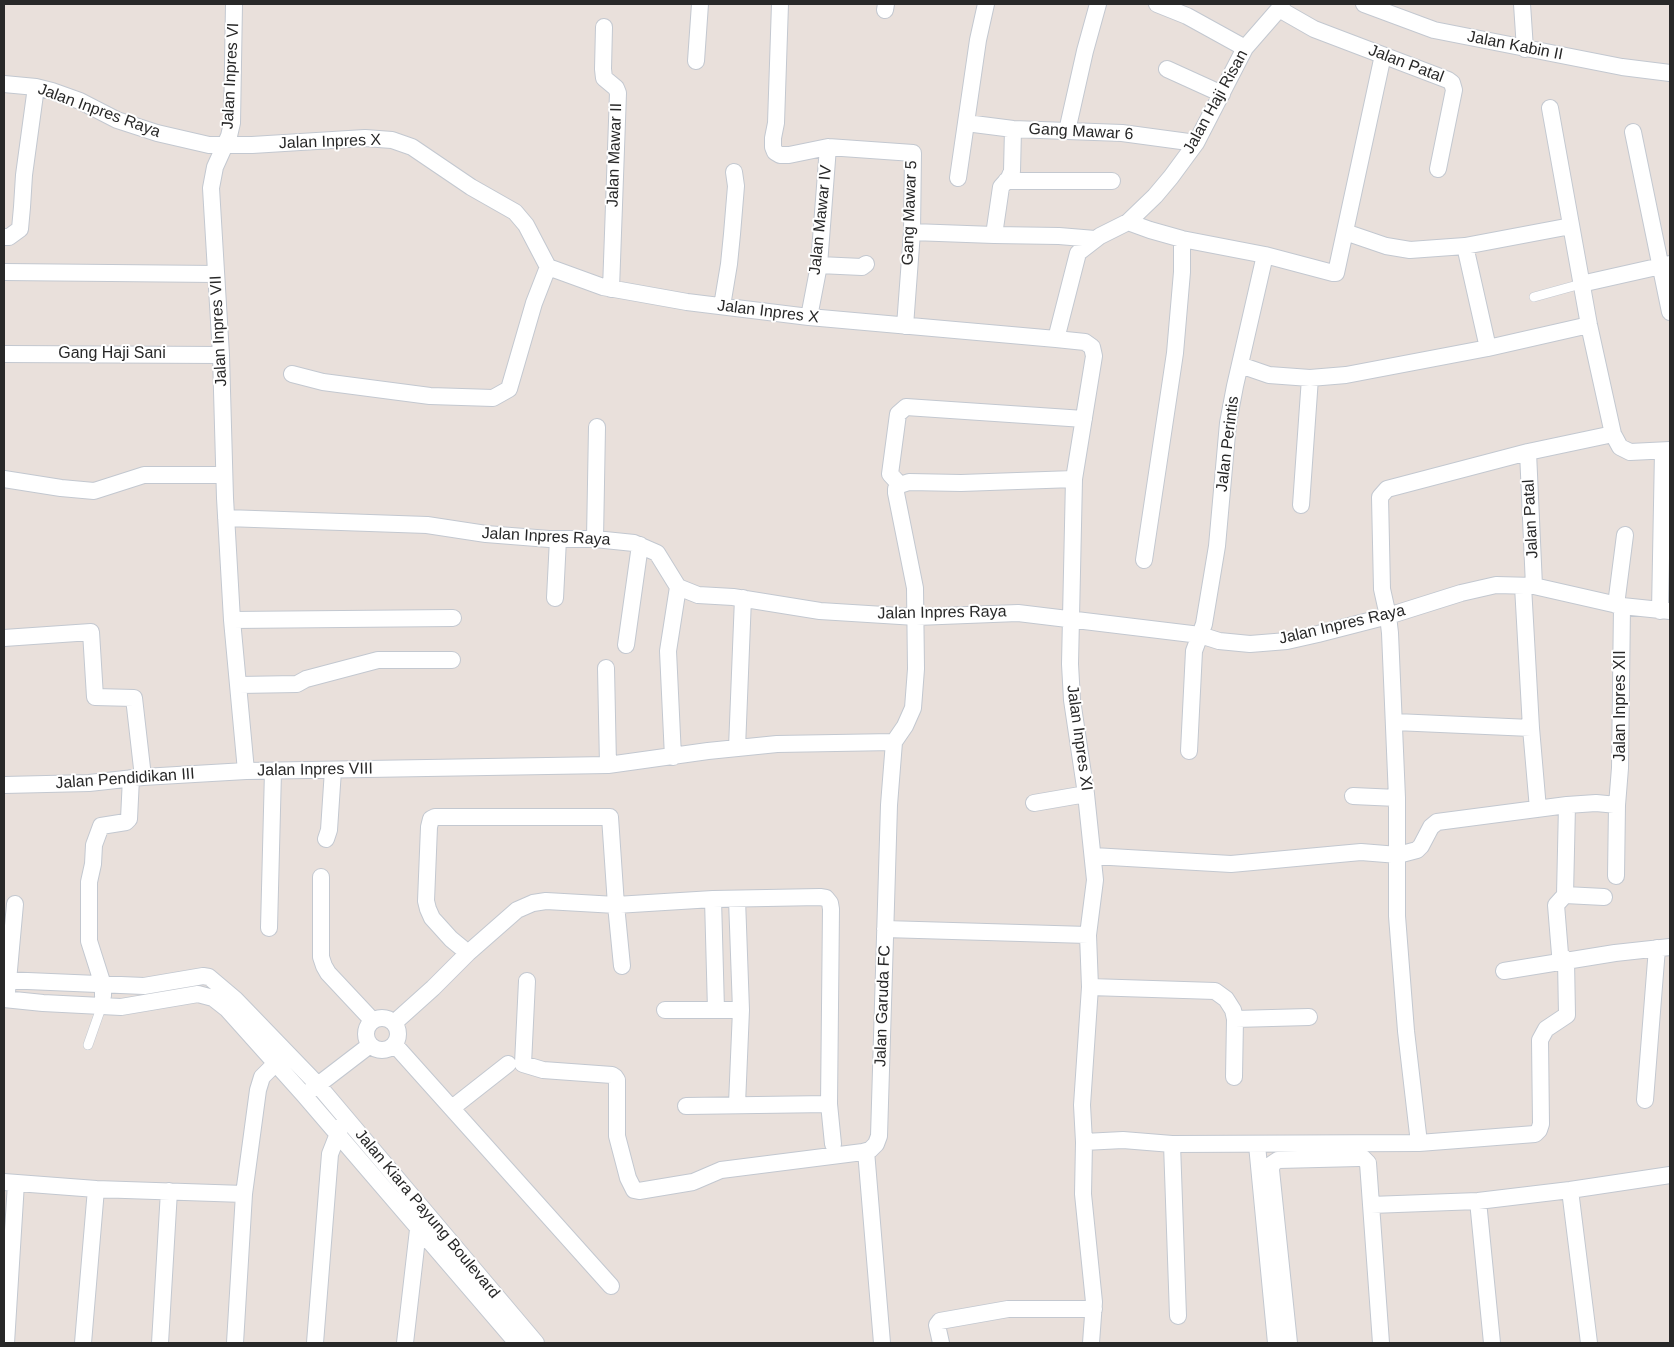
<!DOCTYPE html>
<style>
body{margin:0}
#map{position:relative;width:1674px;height:1347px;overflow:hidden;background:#e9e0db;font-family:Arial,sans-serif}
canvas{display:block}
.frame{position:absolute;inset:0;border:5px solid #282828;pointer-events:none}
</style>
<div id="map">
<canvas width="1674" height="1347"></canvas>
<div class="frame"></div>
</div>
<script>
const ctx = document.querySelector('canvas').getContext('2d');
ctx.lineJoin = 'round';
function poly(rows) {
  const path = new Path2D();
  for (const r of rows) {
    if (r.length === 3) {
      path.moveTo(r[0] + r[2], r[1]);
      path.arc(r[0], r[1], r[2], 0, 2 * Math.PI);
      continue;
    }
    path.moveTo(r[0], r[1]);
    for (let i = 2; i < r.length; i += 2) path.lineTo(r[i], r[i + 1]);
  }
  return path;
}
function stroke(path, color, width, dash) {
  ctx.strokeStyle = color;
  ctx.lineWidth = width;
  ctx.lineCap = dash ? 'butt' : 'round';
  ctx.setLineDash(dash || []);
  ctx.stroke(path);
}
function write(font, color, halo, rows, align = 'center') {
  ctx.font = font + ' Arial,sans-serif';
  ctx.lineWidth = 4;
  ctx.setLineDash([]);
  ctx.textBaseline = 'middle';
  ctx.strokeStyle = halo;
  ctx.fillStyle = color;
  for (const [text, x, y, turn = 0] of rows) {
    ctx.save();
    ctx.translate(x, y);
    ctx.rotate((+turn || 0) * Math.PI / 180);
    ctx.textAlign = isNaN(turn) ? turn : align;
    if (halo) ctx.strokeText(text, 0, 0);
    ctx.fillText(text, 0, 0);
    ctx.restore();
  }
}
const service = poly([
 [1534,297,1581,284],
 [88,1045,102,1005]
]);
const minor = poly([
 [234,4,232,123,229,136,215,167,211,188,221,355,225,498,232,620,246,771],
 [780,4,776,123,773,138,773,147,775,152,780,155,789,155,828,147,913,153,912,232,905,326],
 [1157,4,1187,16,1245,48],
 [1364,4,1434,30,1622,67,1670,73],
 [1522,4,1525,49],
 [1279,9,1314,29,1448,80,1452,83,1454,90,1438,169],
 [885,10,886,4],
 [604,27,603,69,604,78,616,88,618,93,611,289],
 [696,61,700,4],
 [1167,69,1222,94],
 [4,84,36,87,52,91,80,101,117,120,157,133,209,145,252,145,365,138,392,140,412,147,471,187,515,212,526,225,548,267,603,287,687,302,809,317,1056,339,1085,342,1092,347,1094,356,1074,479,1070,664,1072,700,1086,794,1095,880,1088,935,1090,987,1082,1105,1084,1142,1123,1140,1172,1144,1419,1143,1535,1134,1539,1130,1541,1124,1540,1040,1546,1029,1567,1015,1566,960,1560,954,1556,905,1565,895,1567,805],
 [1550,108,1589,325,1613,434,1620,447,1630,452,1670,450],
 [966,123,1013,129,1122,133,1196,143],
 [1067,131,1085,51,1098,4],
 [1633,132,1670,312],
 [958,178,978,40,986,4],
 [1006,181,1112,181],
 [1128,222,1150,230,1182,239,1265,255,1333,273,1336,273,1383,55],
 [912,232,994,235,1001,187,1009,178,1012,171,1013,129],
 [1345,232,1386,246,1410,250,1465,246,1571,226],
 [994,235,1059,236,1095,239],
 [4,237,9,237,20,229,22,207,24,175,36,87],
 [1465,246,1488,348],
 [819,265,862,267,866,264],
 [4,272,216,274],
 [1581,284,1670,264],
 [722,306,729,264,732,234,736,186,734,172],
 [809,317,819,265,828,147],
 [1056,339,1078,253,1100,236,1128,222,1155,196,1171,177,1196,143,1245,48,1279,9,1282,4],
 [4,354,221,355],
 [1240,365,1269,375,1310,378,1346,375,1488,348,1589,325],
 [292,374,323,382,430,396,493,398,509,389,534,303,548,267],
 [1528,452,1534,586],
 [4,479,61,488,94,491,144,475,224,475],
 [900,485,890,474,898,414,906,407,1084,419],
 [900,485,909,482,961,483,1074,479],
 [1301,505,1310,378],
 [226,518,427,525,486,534,549,539,595,539,634,543,657,553,678,587,698,595,733,597,820,611,916,617,1018,613,1200,635,1219,641,1250,644,1287,641,1318,634,1388,616,1461,593,1496,585,1534,586,1622,606,1670,611],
 [595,539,597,427],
 [1144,560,1175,353,1182,272,1182,239],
 [1523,586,1531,728,1538,809],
 [555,598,558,539],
 [1616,605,1625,535],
 [1660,611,1663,451],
 [232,620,453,618],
 [4,638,91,632,95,697,134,698,143,777],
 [626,645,640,545],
 [606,668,608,765],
 [239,685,297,684,306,679,378,660,452,660],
 [1395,722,1531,728],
 [737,748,743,598],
 [1189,751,1194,651,1204,624,1217,546,1228,423,1235,386,1265,255],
 [673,757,668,651,678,587],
 [4,785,89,783,143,777,246,771,608,765,708,751,777,744,894,742],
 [1353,796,1397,798,1390,633,1388,616,1382,589,1380,497,1387,489,1528,452,1613,434],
 [1397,798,1397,916,1406,1031,1419,1143],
 [1034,803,1086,794],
 [326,839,329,830,333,770],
 [1093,856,1231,864,1361,852,1398,855,1417,850,1421,846,1431,827,1437,822,1567,805,1596,803,1617,805],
 [1616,876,1617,805,1620,768,1622,606],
 [321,877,321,957,324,966,328,973,373,1021],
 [1565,895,1604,897],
 [713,899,716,1010],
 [269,928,273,771],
 [885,929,1088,935],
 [468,953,451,939,432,918,428,909,426,901,429,827,431,819,435,817,610,817,616,905,622,966],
 [1504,971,1615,953,1670,947],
 [4,980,144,986,203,976,209,977,235,999,318,1085,536,1343],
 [527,981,523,1064,543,1070,612,1075,615,1077,617,1080,617,1136,628,1178,634,1190,639,1191,693,1182,721,1170,863,1152,870,1150,876,1144,879,1136,889,805,894,742,905,726,913,708,916,669,915,588,896,493,896,489,900,485],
 [1090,987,1215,991,1226,999,1233,1010,1235,1019,1234,1077],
 [7,992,15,904],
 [103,996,103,985,89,941,89,882,93,864,94,845,101,826,126,822,129,819,131,778],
 [4,999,43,1003,121,1007,198,994,213,998,227,1009,304,1095,517,1343],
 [665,1010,741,1010],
 [382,1034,16],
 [1235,1019,1309,1017],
 [394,1023,433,988,468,953,517,910,533,903,546,901,616,905,713,899,820,897,826,898,830,903,831,909,829,1104,686,1106],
 [395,1045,611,1286],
 [310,1091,370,1045],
 [1645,1100,1657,948],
 [737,1104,741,1010,737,899],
 [829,1104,833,1144],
 [452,1108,508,1064],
 [1084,1142,1083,1194,1094,1302,1091,1343],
 [1172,1144,1178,1316],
 [1257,1145,1276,1343],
 [866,1151,882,1343],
 [4,1182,96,1189,244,1194],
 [1570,1190,1589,1343],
 [1478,1201,1492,1343],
 [1371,1205,1478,1201,1570,1190,1670,1175],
 [6,1343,16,1183],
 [83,1343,96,1189],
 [160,1343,169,1191],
 [235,1343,244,1194,258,1090,262,1077,283,1056],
 [315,1343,330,1154,341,1126],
 [405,1343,419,1221],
 [941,1343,937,1325,940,1321,1008,1309,1094,1309],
 [1289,1343,1271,1170,1272,1164,1278,1160,1359,1158,1363,1158,1368,1163,1381,1343]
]);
stroke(service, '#c3c8d0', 10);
stroke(minor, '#c3c8d0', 18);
stroke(service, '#fff', 9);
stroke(minor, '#fff', 16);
write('16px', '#282828', '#fff', [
 ["Jalan Kabin II",1515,46,11],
 ["Jalan Patal",1406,64,21],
 ["Jalan Inpres VI",231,76,-87],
 ["Jalan Haji Risan",1216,102,-61],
 ["Jalan Inpres Raya",99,111,20],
 ["Gang Mawar 6",1081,132,3],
 ["Jalan Inpres X",330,142,-2],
 ["Jalan Mawar II",615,155,-88],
 ["Gang Mawar 5",910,213,-88],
 ["Jalan Mawar IV",821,220,-84],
 ["Jalan Inpres X",768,312,7],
 ["Jalan Inpres VII",219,331,-93],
 ["Gang Haji Sani",112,354],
 ["Jalan Perintis",1228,444,-83],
 ["Jalan Patal",1531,519,-93],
 ["Jalan Inpres Raya",546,537,3],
 ["Jalan Inpres Raya",942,613,-1],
 ["Jalan Inpres Raya",1342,625,-13],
 ["Jalan Inpres XII",1621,706,-90],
 ["Jalan Inpres XI",1079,738,82],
 ["Jalan Inpres VIII",315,770,-1],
 ["Jalan Pendidikan III",125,779,-4],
 ["Jalan Garuda FC",883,1006,-88],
 ["Jalan Kiara Payung Boulevard",427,1214,50]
]);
</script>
